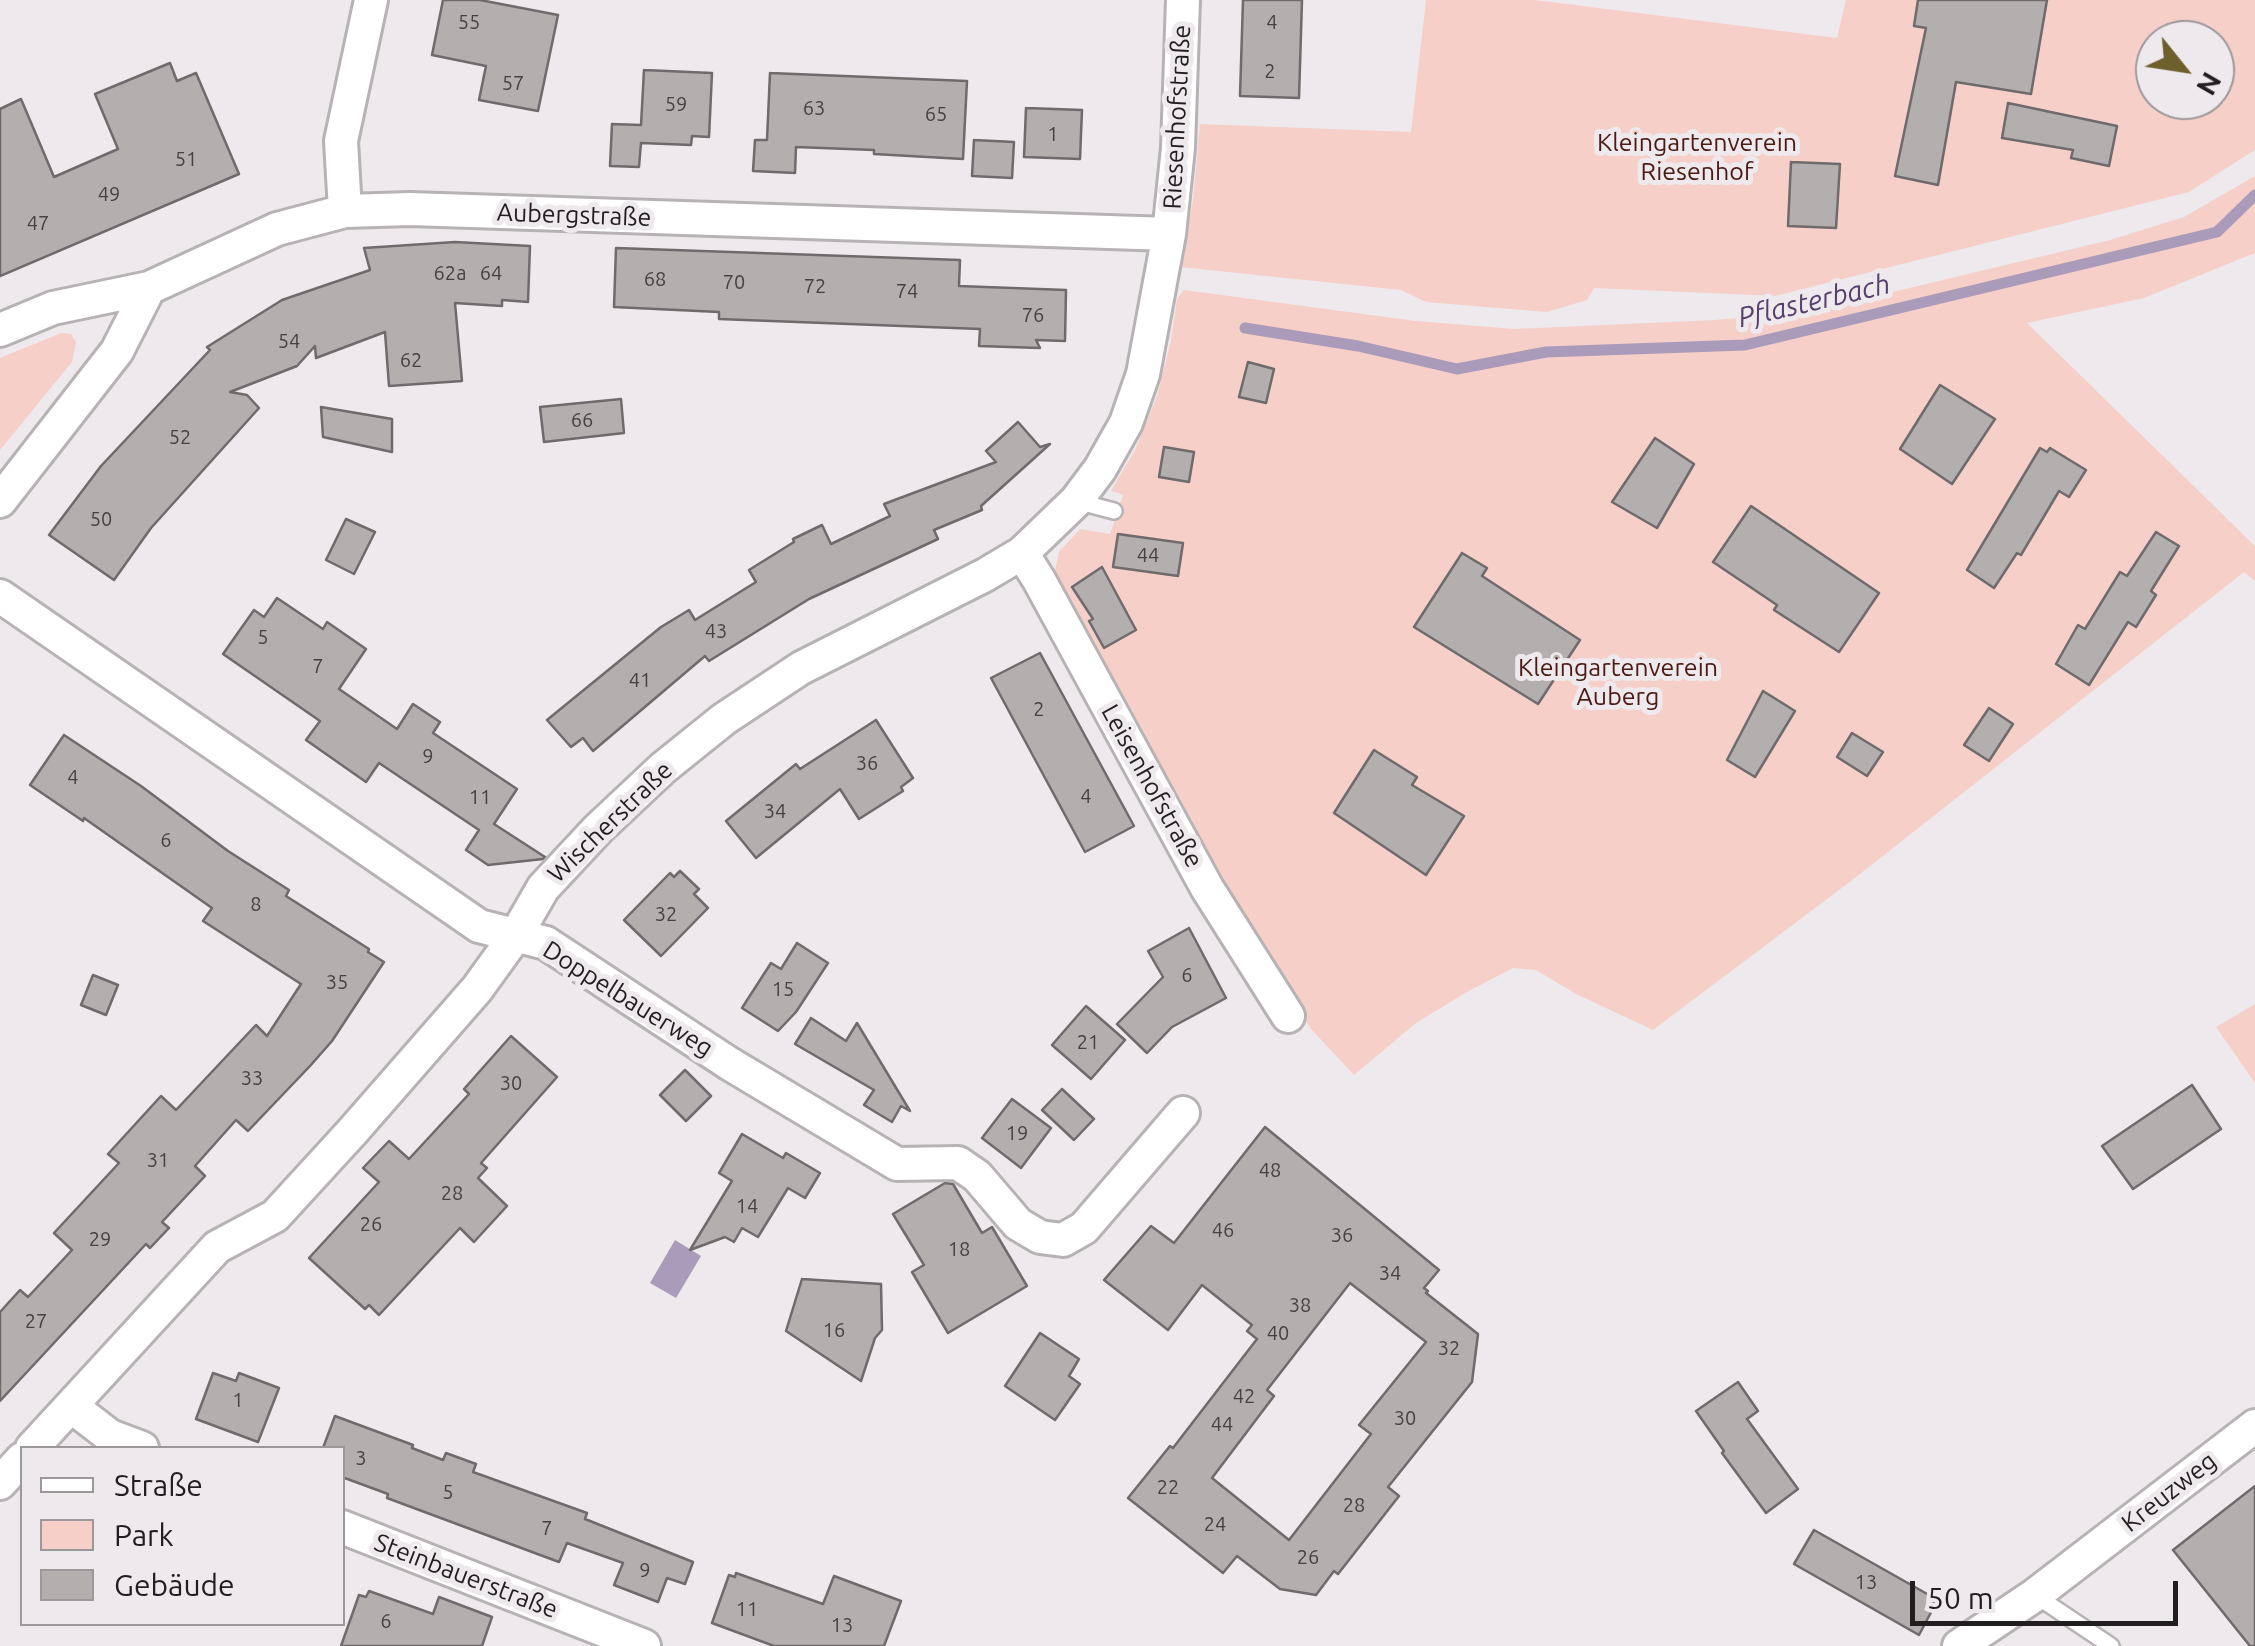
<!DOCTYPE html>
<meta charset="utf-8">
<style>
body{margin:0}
#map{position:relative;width:2255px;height:1646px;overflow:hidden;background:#eee9ec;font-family:Ubuntu,sans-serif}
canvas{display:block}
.legend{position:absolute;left:20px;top:1446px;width:325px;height:180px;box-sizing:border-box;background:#eee9ec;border:2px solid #9c989a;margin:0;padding:12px 18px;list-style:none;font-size:30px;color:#201e1f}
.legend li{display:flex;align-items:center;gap:20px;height:50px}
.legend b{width:50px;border:2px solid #9c989a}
.north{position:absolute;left:2135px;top:20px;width:100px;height:100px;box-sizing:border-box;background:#eee9ec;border:2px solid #9c989a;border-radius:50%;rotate:120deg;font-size:28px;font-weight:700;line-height:40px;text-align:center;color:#201e1f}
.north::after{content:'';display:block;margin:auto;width:35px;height:45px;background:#6e602d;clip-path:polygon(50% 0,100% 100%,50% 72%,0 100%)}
.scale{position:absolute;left:1910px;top:1581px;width:268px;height:45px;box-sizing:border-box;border:5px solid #201e1f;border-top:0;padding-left:12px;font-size:30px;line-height:35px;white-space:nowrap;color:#201e1f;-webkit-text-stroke:8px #eee9ec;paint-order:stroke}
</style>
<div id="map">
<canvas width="2255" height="1646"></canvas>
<ul class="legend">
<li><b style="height:12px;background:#fff"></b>Straße</li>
<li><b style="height:28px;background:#f6d0c8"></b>Park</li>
<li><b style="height:28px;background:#b4afaf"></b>Gebäude</li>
</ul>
<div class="north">N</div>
<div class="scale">50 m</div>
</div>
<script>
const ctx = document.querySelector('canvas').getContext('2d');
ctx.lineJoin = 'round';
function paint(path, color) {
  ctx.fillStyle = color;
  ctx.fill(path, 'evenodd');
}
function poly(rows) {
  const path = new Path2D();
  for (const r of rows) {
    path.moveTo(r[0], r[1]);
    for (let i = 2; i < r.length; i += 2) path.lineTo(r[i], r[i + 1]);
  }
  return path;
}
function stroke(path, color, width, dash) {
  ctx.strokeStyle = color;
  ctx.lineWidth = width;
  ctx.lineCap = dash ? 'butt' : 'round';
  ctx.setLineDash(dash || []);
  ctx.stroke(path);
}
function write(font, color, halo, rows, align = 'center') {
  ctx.font = font + ' Ubuntu,sans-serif';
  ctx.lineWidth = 10;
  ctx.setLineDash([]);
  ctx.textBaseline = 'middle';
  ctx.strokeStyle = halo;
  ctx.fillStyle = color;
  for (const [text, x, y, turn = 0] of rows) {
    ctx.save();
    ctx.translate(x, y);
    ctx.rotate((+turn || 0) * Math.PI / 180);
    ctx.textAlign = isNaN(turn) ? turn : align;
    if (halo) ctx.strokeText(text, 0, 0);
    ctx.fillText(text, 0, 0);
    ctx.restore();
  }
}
paint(poly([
 [1426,0,1535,0,1837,38,1846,0,2255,0,2255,150,2189,192,1775,296,1594,288,1587,300,1547,312,1426,302,1401,290,1180,267,1193,201,1200,124,1411,132],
 [2155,40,2215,40,2215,100,2155,100],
 [2255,176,2255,253,2144,298,2027,323,2255,546,2255,581,2244,572,1851,881,1653,1030,1576,994,1536,970,1513,968,1467,992,1416,1023,1354,1075,1311,1029,1232,905,1060,589,1055,571,1059,552,1080,529,1110,534,1123,495,1111,491,1136,448,1157,396,1171,341,1177,299,1184,290,1416,321,1515,329,1715,320,1809,312,2110,240,2184,217],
 [61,333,71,334,76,342,72,362,0,450,0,358],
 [2255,1004,2255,1083,2216,1027]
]), '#f6d0c8');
paint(poly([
 [675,1240,701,1256,676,1298,650,1283]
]), '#a99bb9');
stroke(poly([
 [1245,328,1358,346,1457,369,1546,352,1745,345,2217,232,2255,195]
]), '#a99bb9', 11);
const building = poly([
 [443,0,480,0,558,15,538,111,479,100,486,66,432,55,443,0],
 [1243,0,1302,0,1299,98,1240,96,1243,0],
 [1918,0,2047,0,2031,94,1956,82,1938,185,1895,176,1926,28,1914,26,1918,0],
 [170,63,177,81,196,73,239,174,0,276,0,109,21,99,54,177,118,149,95,94,170,63],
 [644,70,712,73,709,137,692,136,691,145,641,143,639,167,610,166,612,124,641,125,644,70],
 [770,73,967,81,963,159,874,154,874,150,796,147,795,173,753,171,755,140,767,140,770,73],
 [2008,103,2117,126,2109,166,2071,158,2073,150,2002,138,2008,103],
 [1026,108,1082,110,1080,159,1024,157,1026,108],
 [974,140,1014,142,1012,178,972,176,974,140],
 [1791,162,1840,164,1836,228,1788,226,1791,162],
 [455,242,530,246,528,302,502,300,502,306,455,303,462,381,389,386,385,332,316,358,315,346,297,366,230,392,247,395,259,408,151,528,114,580,49,535,101,466,210,350,207,347,282,300,370,270,364,248,455,242],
 [616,248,960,260,959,286,1066,290,1065,341,1036,340,1040,348,979,346,980,329,719,319,719,312,614,307,616,248],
 [1248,362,1274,369,1266,403,1239,397,1248,362],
 [1940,385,1995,419,1952,484,1900,449,1940,385],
 [621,399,624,433,544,442,540,407,621,399],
 [321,407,392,419,392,452,323,437,321,407],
 [1018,422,1040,447,1050,444,981,506,982,510,934,530,938,539,809,599,709,661,705,656,593,751,583,738,571,747,547,720,661,627,689,610,695,620,756,582,749,570,794,542,793,539,822,525,831,544,890,516,884,504,996,462,986,451,1018,422],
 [1655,438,1694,464,1657,528,1612,502,1655,438],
 [1164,447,1194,452,1189,482,1159,477,1164,447],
 [2040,448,2047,452,2050,448,2086,470,2069,497,2059,491,2021,555,2017,553,1994,588,1967,570,2040,448],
 [1751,506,1879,593,1839,652,1774,610,1777,605,1713,562,1751,506],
 [346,519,375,532,354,574,326,560,346,519],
 [2156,532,2179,546,2151,591,2156,595,2136,627,2128,622,2089,685,2056,664,2078,625,2085,629,2120,572,2127,576,2156,532],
 [1118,534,1183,543,1178,576,1113,567,1118,534],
 [1462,553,1487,568,1482,576,1580,640,1538,704,1414,627,1462,553],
 [1102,567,1136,630,1104,648,1089,621,1093,619,1072,587,1102,567],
 [277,598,323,629,327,622,366,649,339,689,397,729,413,704,440,722,433,733,517,789,494,824,545,857,543,859,488,865,466,850,479,830,379,763,366,782,306,740,320,721,223,654,254,610,264,617,277,598],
 [1040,653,1134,826,1085,852,991,678,1040,653],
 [1763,691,1795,711,1755,777,1727,760,1763,691],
 [1989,708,2013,724,1989,761,1964,745,1989,708],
 [876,720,913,778,901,787,903,791,859,819,840,789,756,858,726,821,796,764,800,769,876,720],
 [1852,733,1883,752,1867,776,1837,757,1852,733],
 [64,735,141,786,228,851,289,890,286,896,369,949,368,952,384,962,332,1041,310,1066,248,1131,236,1120,195,1166,205,1176,162,1222,169,1228,150,1248,146,1244,0,1401,0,1312,20,1290,28,1297,72,1250,54,1233,119,1163,108,1154,161,1096,176,1110,256,1025,267,1036,301,984,203,921,212,908,84,818,83,821,30,785,64,735],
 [1374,750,1417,777,1412,785,1464,816,1426,875,1334,813,1374,750],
 [680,871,699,889,694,894,708,908,661,956,624,920,670,873,674,877,680,871],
 [1189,928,1226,998,1172,1027,1147,1053,1117,1024,1163,977,1148,951,1189,928],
 [797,943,828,963,796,1012,778,1031,742,1008,771,963,781,969,797,943],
 [93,975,118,985,106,1015,81,1005,93,975],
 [1086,1006,1125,1040,1091,1079,1052,1045,1086,1006],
 [811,1018,846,1041,857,1023,910,1111,901,1106,892,1122,877,1113,864,1105,874,1090,795,1044,811,1018],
 [511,1036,557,1077,481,1163,487,1168,478,1178,507,1206,474,1242,460,1228,379,1315,369,1305,365,1309,309,1258,379,1182,363,1168,389,1141,409,1159,469,1094,464,1089,511,1036],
 [685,1070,711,1096,686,1121,660,1095,685,1070],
 [2192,1085,2221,1129,2133,1189,2102,1146,2192,1085],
 [1062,1089,1094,1119,1074,1140,1042,1110,1062,1089],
 [1012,1099,1051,1128,1021,1168,982,1138,1012,1099],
 [1265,1127,1439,1270,1424,1288,1428,1291,1426,1293,1478,1334,1472,1382,1388,1487,1399,1496,1338,1574,1334,1571,1316,1595,1280,1589,1237,1556,1223,1573,1128,1498,1170,1446,1173,1448,1257,1339,1247,1331,1252,1325,1202,1285,1168,1330,1104,1280,1151,1226,1174,1243,1265,1127],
 [1350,1283,1426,1342,1359,1425,1371,1434,1289,1540,1212,1478,1274,1396,1267,1390,1350,1283],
 [742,1134,783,1158,786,1153,820,1173,805,1198,788,1188,758,1237,742,1228,734,1242,725,1237,690,1250,732,1181,719,1173,742,1134],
 [945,1183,953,1184,982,1233,992,1227,1027,1286,948,1333,912,1272,924,1265,893,1214,945,1183],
 [802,1279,881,1284,882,1330,875,1338,861,1381,786,1331,802,1279],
 [1040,1333,1079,1359,1069,1376,1080,1384,1055,1420,1005,1386,1040,1333],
 [213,1373,236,1381,239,1373,279,1388,258,1442,196,1419,213,1373],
 [1738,1382,1758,1411,1747,1419,1798,1489,1766,1513,1722,1453,1724,1451,1696,1411,1738,1382],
 [335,1416,413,1445,412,1448,443,1460,446,1453,476,1464,473,1472,587,1513,585,1519,693,1562,685,1584,667,1578,658,1602,614,1585,623,1563,567,1543,559,1562,387,1498,388,1494,342,1477,342,1448,323,1448,335,1416],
 [2255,1486,2255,1646,2250,1646,2173,1550,2255,1486],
 [1814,1530,1929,1595,1928,1598,1936,1603,1919,1635,1794,1564,1814,1530],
 [736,1573,823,1604,834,1576,901,1601,884,1646,774,1646,712,1623,729,1575,735,1577,736,1573],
 [369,1591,433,1614,439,1597,492,1617,482,1646,341,1646,359,1595,366,1597,369,1591]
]);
paint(building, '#b4afaf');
stroke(building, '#6f6a6b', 2.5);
const lane = poly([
 [1076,501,1114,511],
 [2035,1595,2111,1646]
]);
const street = poly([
 [345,211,341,141,371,0],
 [0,330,53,308,149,288,277,229,345,211,410,209,1169,234],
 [0,501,117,351,149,288],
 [1022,553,1039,580,1207,888,1288,1016],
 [0,596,479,926,546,943,730,1064,897,1164,958,1163,977,1176,1018,1224,1040,1237,1063,1240,1084,1228,1183,1113],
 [71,1406,110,1436,142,1448],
 [32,1448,217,1247,275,1216,352,1132,477,989,516,935,543,888,598,829,663,768,724,719,801,668,985,575,1022,553,1076,501,1100,469,1126,423,1143,374,1169,234,1178,148,1183,0],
 [0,1483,22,1459],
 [342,1527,644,1646],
 [1959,1646,2035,1595,2255,1426]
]);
stroke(lane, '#b7b2b4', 20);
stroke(street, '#b7b2b4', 38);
stroke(lane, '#fff', 15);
stroke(street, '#fff', 32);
write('20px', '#454243', null, [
 ["55",469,22],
 ["4",1272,22],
 ["2",1270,71],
 ["57",513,83],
 ["59",676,104],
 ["63",814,108],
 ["65",936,114],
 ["1",1053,134],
 ["51",186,159],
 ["49",109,194],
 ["47",38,223],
 ["62a",450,273],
 ["64",491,273],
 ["68",655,279],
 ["70",734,282],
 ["72",815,286],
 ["74",907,291],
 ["76",1033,315],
 ["54",289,341],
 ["62",411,360],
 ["66",582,420],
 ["52",180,437],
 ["50",101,519],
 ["44",1148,555],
 ["43",716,631],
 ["5",263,637],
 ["7",318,666],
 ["41",640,680],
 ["2",1039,709],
 ["9",428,756],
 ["36",867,763],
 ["4",73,777],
 ["4",1086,796],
 ["11",480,797],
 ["34",775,811],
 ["6",166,840],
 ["8",256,904],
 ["32",666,914],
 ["6",1187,975],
 ["35",337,982],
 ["15",783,989],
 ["21",1088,1042],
 ["33",252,1078],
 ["30",511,1083],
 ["19",1017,1133],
 ["31",158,1160],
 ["48",1270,1170],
 ["28",452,1193],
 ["14",747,1206],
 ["26",371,1224],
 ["46",1223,1230],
 ["36",1342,1235],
 ["29",100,1239],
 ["18",959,1249],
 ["34",1390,1273],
 ["38",1300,1305],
 ["27",36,1321],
 ["16",834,1330],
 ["40",1278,1333],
 ["32",1449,1348],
 ["42",1244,1396],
 ["1",238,1400],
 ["30",1405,1418],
 ["44",1222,1424],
 ["3",361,1458],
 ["22",1168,1487],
 ["5",448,1492],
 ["28",1354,1505],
 ["24",1215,1524],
 ["7",547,1528],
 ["26",1308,1557],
 ["9",645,1570],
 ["13",1866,1582],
 ["11",747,1609],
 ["6",386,1621],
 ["13",842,1625]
]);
write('25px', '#201e1f', '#eee9ec', [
 ["Riesenhofstraße",1177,117,-87],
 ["Aubergstraße",574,215,2],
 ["Leisenhofstraße",1152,786,61],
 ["Wischerstraße",610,822,-44],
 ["Doppelbauerweg",628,999,32],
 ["Kreuzweg",2169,1492,-38],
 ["Steinbauerstraße",466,1576,21]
]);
write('25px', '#4b1a12', '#eee9ec', [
 ["Kleingartenverein",1697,143],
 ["Riesenhof",1697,172],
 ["Kleingartenverein",1618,668],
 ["Auberg",1618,697]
]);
write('italic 28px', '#57406d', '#eee9ec', [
 ["Pflasterbach",1814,301,-13]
]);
</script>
